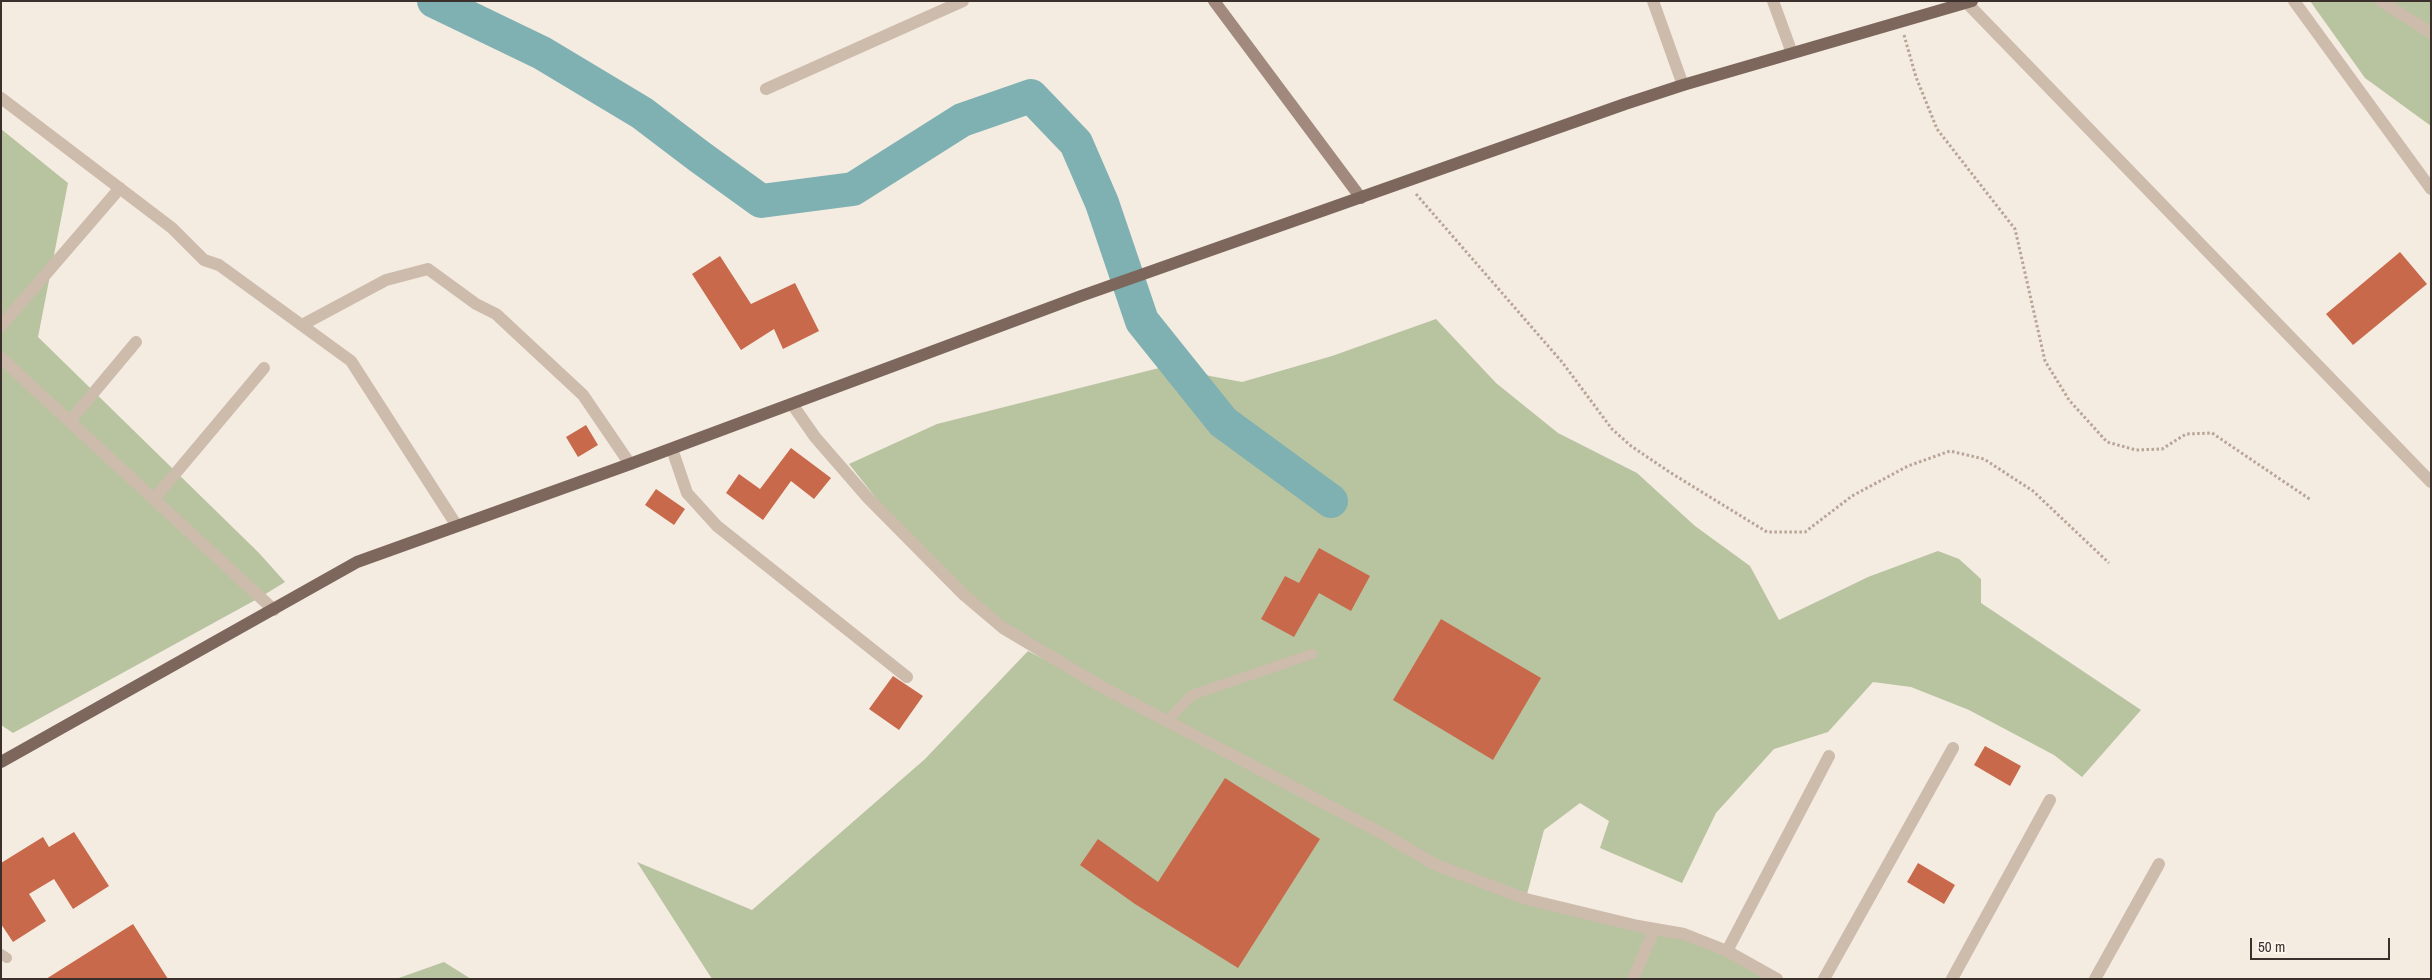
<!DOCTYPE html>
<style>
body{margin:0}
#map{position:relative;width:2432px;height:980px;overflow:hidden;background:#f4ebe1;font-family:"Archivo Narrow",sans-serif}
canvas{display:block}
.frame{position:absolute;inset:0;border:2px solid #3b302b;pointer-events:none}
.scale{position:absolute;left:2250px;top:938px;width:140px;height:22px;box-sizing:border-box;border:2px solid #3b302b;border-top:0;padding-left:6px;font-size:15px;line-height:18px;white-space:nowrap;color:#3b302b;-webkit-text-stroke:4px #fbf5ee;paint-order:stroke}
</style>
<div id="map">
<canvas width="2432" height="980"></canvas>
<div class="frame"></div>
<div class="scale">50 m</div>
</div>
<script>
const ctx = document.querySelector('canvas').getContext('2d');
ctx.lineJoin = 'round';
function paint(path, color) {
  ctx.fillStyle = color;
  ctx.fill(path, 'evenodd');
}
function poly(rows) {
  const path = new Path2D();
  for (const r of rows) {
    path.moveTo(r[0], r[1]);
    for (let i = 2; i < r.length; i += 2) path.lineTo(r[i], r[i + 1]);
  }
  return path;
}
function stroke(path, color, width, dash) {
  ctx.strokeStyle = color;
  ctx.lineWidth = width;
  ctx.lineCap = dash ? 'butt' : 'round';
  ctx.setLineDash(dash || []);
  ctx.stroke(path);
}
paint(poly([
 [2310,1,2431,1,2431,126,2365,78],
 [1,129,68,183,38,337,259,553,285,582,259,598,13,733,1,725],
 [1436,319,1496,383,1558,433,1637,473,1695,526,1750,566,1779,620,1868,577,1938,551,1959,559,1981,579,1981,603,2141,710,2082,777,2054,755,1969,710,1911,687,1873,682,1828,732,1774,749,1716,813,1682,883,1600,848,1609,821,1580,803,1544,830,1526,898,1684,934,1777,979,712,979,637,862,752,910,925,759,1028,651,1140,708,1003,628,918,551,849,464,937,424,1163,367,1242,382,1332,356],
 [444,962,471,979,396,979]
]), '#b8c4a0');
stroke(poly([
 [434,1,542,53,642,113,700,157,761,201,853,189,962,120,1031,96,1076,143,1102,203,1142,321,1223,422,1331,501]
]), '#7fb0b2', 34);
paint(poly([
 [2400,252,2427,284,2353,345,2326,314],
 [720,256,751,304,795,283,819,331,783,349,774,329,741,350,692,274],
 [586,425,598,445,578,457,566,437],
 [791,448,831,478,814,499,791,481,763,520,726,493,739,474,760,489],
 [656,489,685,509,674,525,645,505],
 [1319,548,1370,576,1351,611,1319,593,1294,637,1261,619,1285,576,1299,583],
 [1441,619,1541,678,1493,760,1393,700],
 [893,676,923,696,899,730,869,709],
 [1985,746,2021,766,2010,786,1974,765],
 [1225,778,1320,839,1238,968,1135,904,1080,865,1098,839,1158,882],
 [74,832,109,886,73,909,54,879,29,894,46,921,13,942,1,924,1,863,43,837,49,847],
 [1918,863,1955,885,1944,904,1907,882],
 [133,924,168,979,46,979]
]), '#c8694b');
stroke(poly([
 [1904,35,1916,77,1937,129,2015,229,2045,361,2069,400,2107,442,2136,450,2162,449,2186,434,2212,433,2311,500],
 [1416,194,1562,362,1612,429,1631,446,1671,473,1767,532,1805,532,1852,496,1908,466,1950,451,1984,459,2033,491,2109,563]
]), '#b9a596', 3, [2.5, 2.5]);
stroke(poly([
 [1167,721,1192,695,1312,654],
 [1,954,7,958]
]), '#cdbbac', 10);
stroke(poly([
 [1653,1,1683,85],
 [1773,1,1792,53],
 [2294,1,2431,189],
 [2381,1,2431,33],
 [1967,3,2431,482],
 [766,89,963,1],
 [1,98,172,228,204,260,219,265,351,361,457,526],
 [302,325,386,280,428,269,476,304,496,314,583,395,630,464],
 [1,326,120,188],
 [1,358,274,610],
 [70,421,136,342],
 [672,449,687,493,717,526,907,677],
 [154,499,264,368],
 [1727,951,1829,756],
 [1633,979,1654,930],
 [1824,979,1953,748],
 [1952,979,2050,800],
 [2095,979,2159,864]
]), '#cdbbac', 12);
stroke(poly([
 [792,404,815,437,868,498,964,595,1003,628,1102,687,1385,835,1434,864,1526,899,1638,926,1684,934,1727,951,1777,979]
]), '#cdbbac', 12);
stroke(poly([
 [1214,1,1361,198]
]), '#a18a7d', 12);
stroke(poly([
 [1,762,357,562,630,464,1081,296,1625,104,1683,85,1972,1]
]), '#7d675c', 12);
</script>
